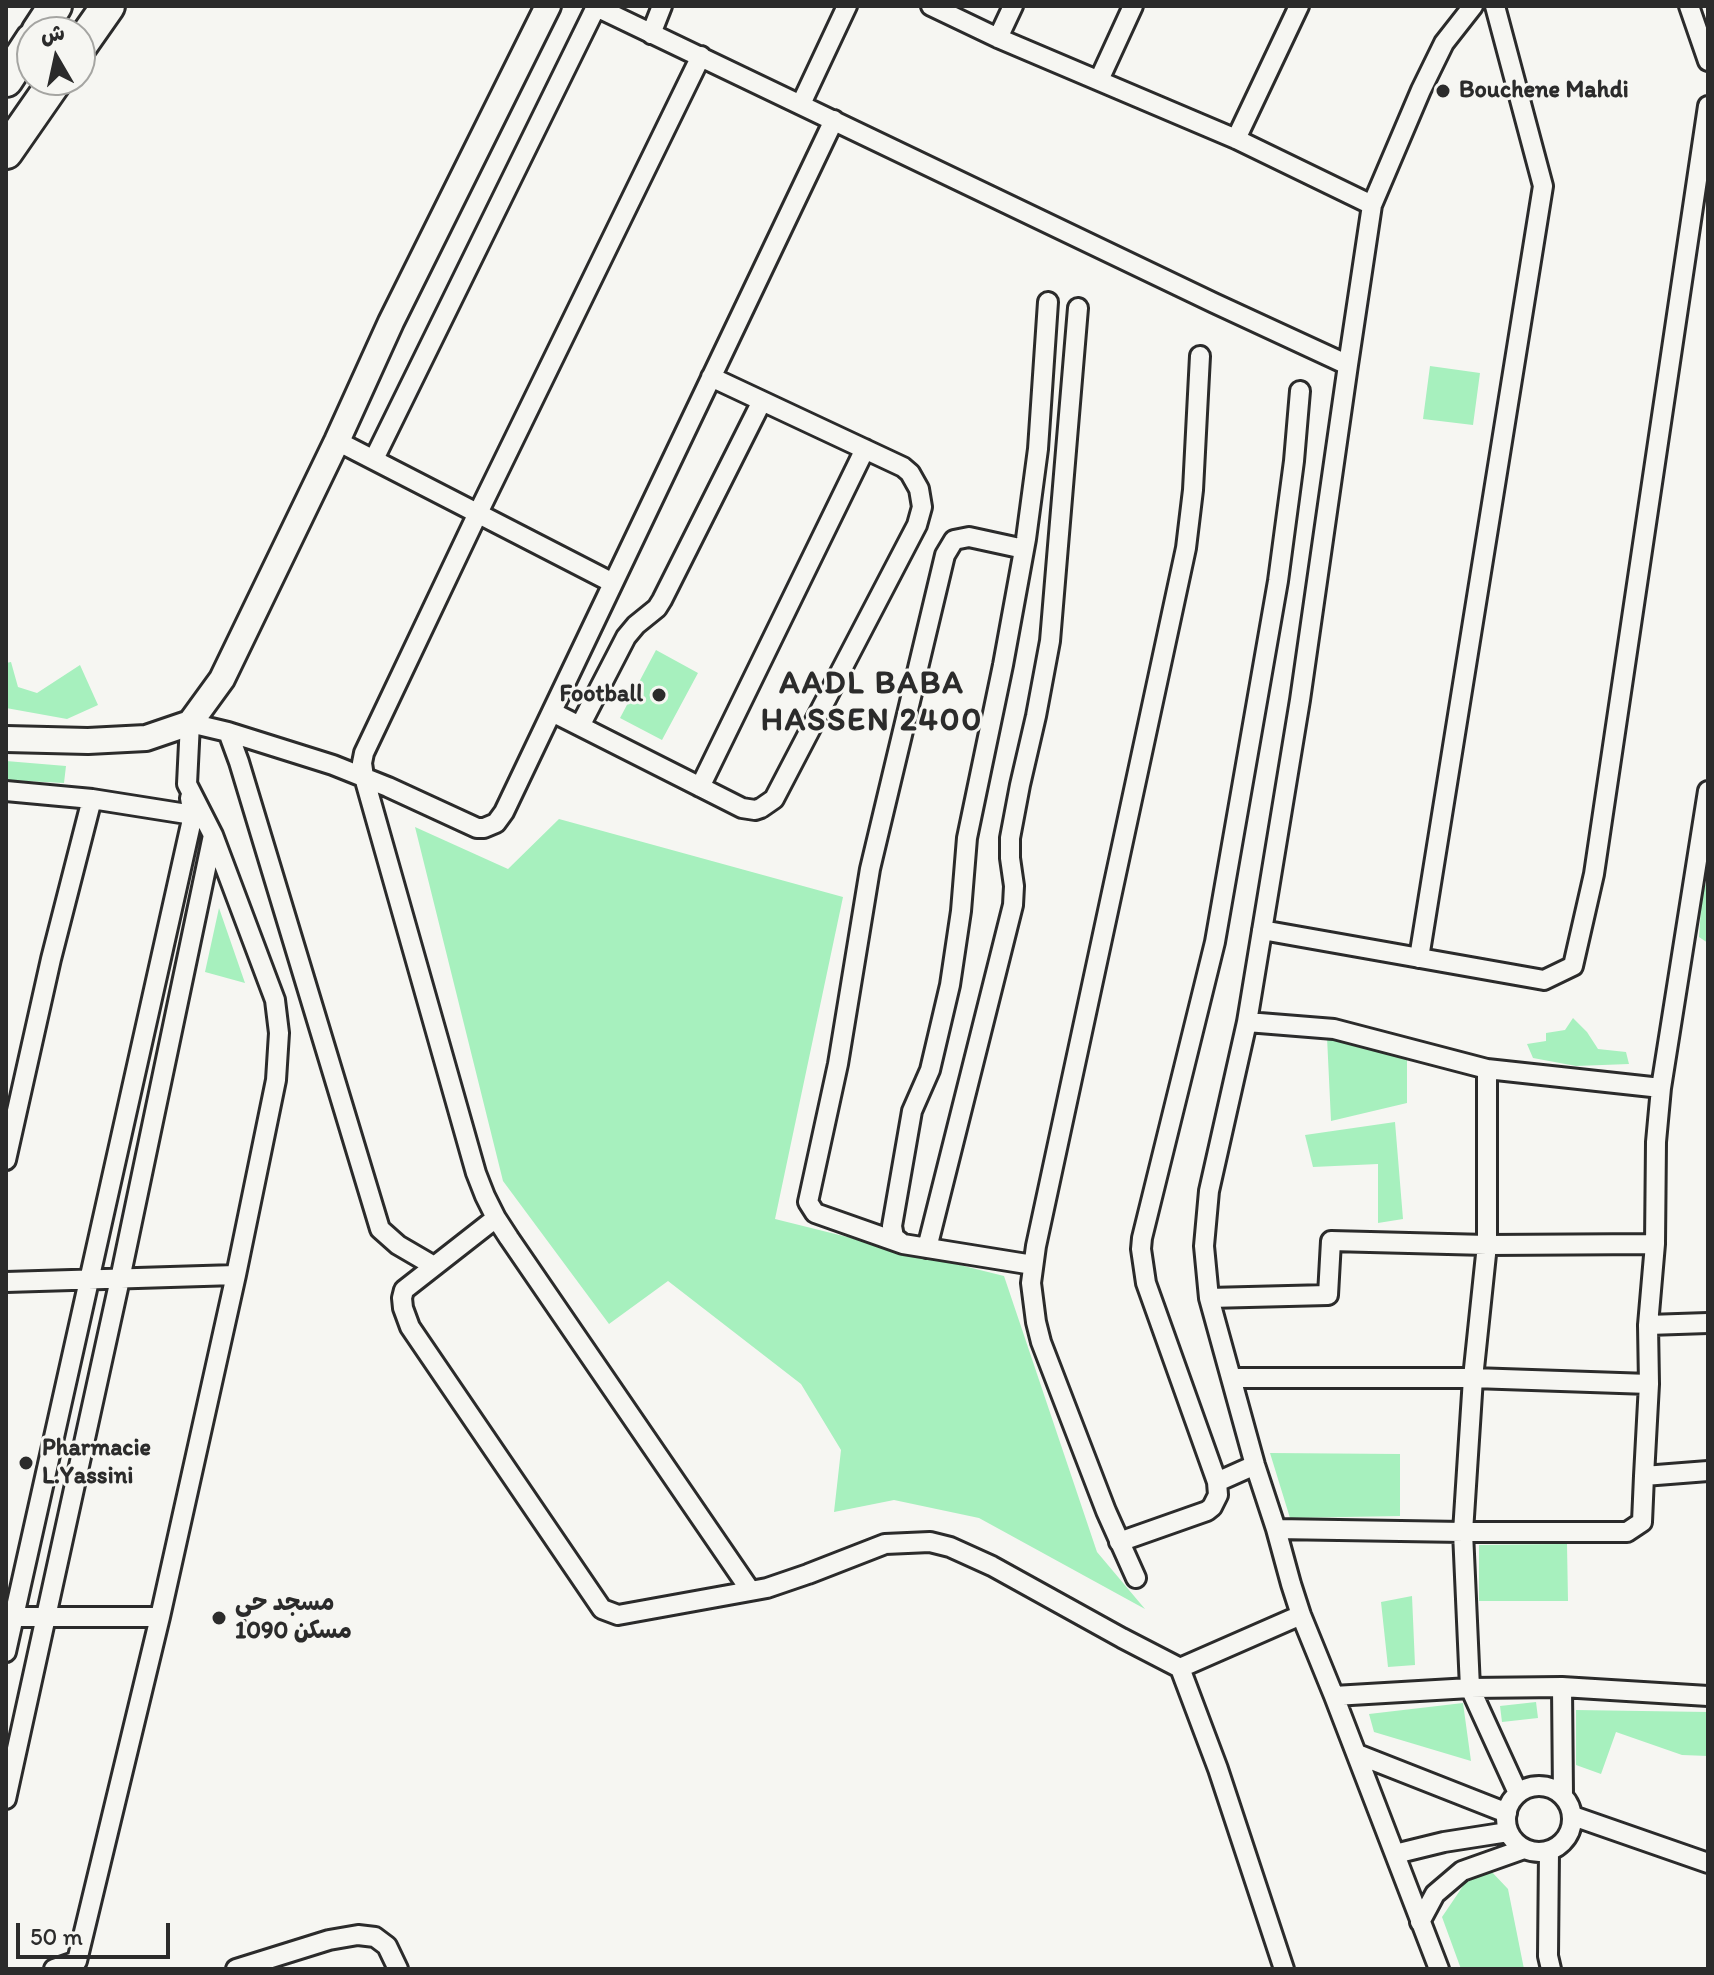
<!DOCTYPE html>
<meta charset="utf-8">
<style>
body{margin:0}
#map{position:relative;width:1714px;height:1975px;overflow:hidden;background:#f6f6f2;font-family:Itim,"Playpen Sans Arabic",sans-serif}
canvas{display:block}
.frame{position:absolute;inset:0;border:8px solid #2b2b2b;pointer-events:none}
.north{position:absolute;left:16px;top:16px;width:80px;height:80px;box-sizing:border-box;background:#f6f6f2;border:2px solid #a5a5a2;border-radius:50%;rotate:351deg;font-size:22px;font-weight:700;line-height:32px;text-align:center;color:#2b2b2b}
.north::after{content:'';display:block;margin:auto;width:28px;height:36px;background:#2b2b2b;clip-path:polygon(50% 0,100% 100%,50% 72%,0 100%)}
.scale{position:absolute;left:16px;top:1923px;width:154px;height:36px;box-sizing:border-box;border:4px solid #2b2b2b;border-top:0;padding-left:10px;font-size:24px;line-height:28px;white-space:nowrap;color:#2b2b2b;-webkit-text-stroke:6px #f6f6f2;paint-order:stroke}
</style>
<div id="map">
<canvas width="1714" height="1975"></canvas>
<div class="frame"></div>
<div class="north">ش</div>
<div class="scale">50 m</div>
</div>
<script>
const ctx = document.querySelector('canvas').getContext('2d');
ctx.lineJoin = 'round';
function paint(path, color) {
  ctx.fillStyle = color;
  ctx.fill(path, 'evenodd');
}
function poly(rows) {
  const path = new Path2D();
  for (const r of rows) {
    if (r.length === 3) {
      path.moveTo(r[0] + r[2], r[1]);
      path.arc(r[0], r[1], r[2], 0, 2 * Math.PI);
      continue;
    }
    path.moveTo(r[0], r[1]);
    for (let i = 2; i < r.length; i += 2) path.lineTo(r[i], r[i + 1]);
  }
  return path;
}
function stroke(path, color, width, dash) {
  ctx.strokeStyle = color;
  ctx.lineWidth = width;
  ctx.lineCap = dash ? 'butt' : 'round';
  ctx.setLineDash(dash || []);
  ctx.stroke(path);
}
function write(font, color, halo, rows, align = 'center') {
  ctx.font = font + ' Itim,"Playpen Sans Arabic",sans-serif';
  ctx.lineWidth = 6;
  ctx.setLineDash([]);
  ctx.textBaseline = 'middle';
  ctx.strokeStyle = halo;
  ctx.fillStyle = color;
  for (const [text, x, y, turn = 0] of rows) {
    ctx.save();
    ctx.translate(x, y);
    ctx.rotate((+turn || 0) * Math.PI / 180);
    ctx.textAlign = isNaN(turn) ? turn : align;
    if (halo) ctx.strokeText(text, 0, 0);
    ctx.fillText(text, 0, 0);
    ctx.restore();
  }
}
paint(poly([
 [1430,366,1480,373,1473,425,1423,419],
 [656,650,698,673,662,740,620,718],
 [11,662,18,687,37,693,80,665,98,705,67,719,6,708,6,663],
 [6,761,66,766,64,783,6,780],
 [559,819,843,897,775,1219,1004,1276,1097,1552,1145,1609,979,1518,894,1500,834,1512,841,1450,801,1384,668,1281,609,1324,503,1181,415,827,508,869],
 [1708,878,1708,943,1699,937,1702,894],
 [219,908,245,983,205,972],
 [1573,1018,1587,1032,1598,1049,1626,1052,1629,1064,1576,1066,1533,1058,1527,1044,1546,1041,1546,1033,1565,1030],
 [1327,1037,1407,1054,1407,1103,1331,1121],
 [1395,1122,1403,1219,1378,1223,1378,1164,1313,1167,1305,1135],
 [1270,1453,1400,1454,1400,1516,1290,1518],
 [1567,1544,1568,1601,1479,1601,1479,1545],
 [1412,1596,1415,1665,1388,1667,1381,1602],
 [1536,1702,1538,1718,1502,1722,1500,1706],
 [1463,1703,1471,1761,1374,1732,1369,1714],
 [1576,1710,1708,1712,1708,1756,1682,1755,1616,1732,1601,1774,1576,1765],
 [1490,1870,1508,1889,1524,1969,1461,1969,1442,1917,1465,1883]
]), '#a7f0be');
const street = poly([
 [594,6,1214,303,1348,365,1300,700,1247,1022,1209,1191,1204,1246,1209,1298,1255,1465,1276,1529,1291,1584,1301,1615,1334,1696,1439,1969],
 [931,6,998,38,1236,139,1372,205],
 [1689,6,1708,61],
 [651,34,662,6],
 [998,38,1013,6],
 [701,56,478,513,364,753,362,763,364,777,476,1173,485,1196,496,1218,509,1238,750,1590],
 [1099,80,1133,6],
 [801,104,847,6],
 [1236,139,1299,6],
 [1348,365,1372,205,1421,90,1444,43,1473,6],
 [337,441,613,583],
 [374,459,596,7],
 [552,712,742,808,755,810,761,808,774,799,917,525,922,507,919,489,910,473,903,467,711,377],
 [580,726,626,637,636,625,657,608,662,600,762,401],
 [228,732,239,762,380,1229,398,1245,434,1266],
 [700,787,865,449],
 [6,791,92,799,193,815],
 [1262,930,1544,980,1573,966,1594,874,1708,106],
 [1419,958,1543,186,1495,6],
 [1247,1022,1334,1029,1487,1069,1661,1088],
 [1487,1069,1487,1245,1473,1378,1463,1532,1470,1688,1518,1793],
 [6,1160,51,959,92,799],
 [496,1218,404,1290,402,1298,403,1308,410,1327,602,1609,618,1615,767,1588,808,1574,885,1544,930,1542,950,1547,992,1566,1122,1638,1180,1668,1218,1769,1284,1969],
 [903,1244,815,1213,808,1202,838,1064,870,869,945,555,954,540,969,537,1024,549],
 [927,1248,1013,905,1014,886,1010,858,1010,838,1020,785,1036,716,1050,641,1078,308],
 [1033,1265,903,1244,894,1237,892,1226,912,1111,930,1070,950,985,961,911,967,838,1003,665,1026,539,1038,449,1048,302],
 [6,1282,236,1275],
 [1209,1298,1328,1295,1331,1241,1487,1245,1655,1244],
 [1648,1325,1708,1323],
 [1232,1378,1473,1378,1649,1384],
 [1644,1476,1649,1384,1648,1325,1655,1244,1656,1142,1661,1088,1708,791],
 [1217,1482,1255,1465],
 [1276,1529,1463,1532,1627,1532,1642,1522,1644,1476,1708,1471],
 [1119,1542,1207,1511,1212,1507,1218,1495,1217,1482,1146,1283,1141,1249,1142,1238,1215,942,1278,581,1294,461,1300,391],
 [1136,1578,1106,1511,1041,1342,1036,1322,1031,1283,1036,1246,1186,548,1193,490,1200,356],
 [6,1617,160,1617],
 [6,1652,193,815,190,798],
 [1180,1668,1301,1615],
 [1562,1687,1563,1795],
 [1334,1696,1470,1688,1562,1687,1708,1696],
 [1357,1754,1507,1813],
 [1539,1819,33],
 [6,1799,120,1279,213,835],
 [1573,1816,1708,1863],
 [1549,1851,1548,1956,1551,1969],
 [1395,1854,1444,1842,1508,1832],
 [1420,1922,1435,1894,1462,1871,1524,1849],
 [54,1969,77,1961,160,1617,236,1275,276,1080,279,1033,275,1000,213,835,187,784,190,723,228,732,333,765,388,787,477,828,484,828,496,823,504,812,834,120],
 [236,1969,329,1940,358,1935,375,1937,387,1946,398,1969]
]);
const secondary = poly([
 [6,739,88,741,146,738,190,723,222,679,337,441,391,322,548,6]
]);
const highway = poly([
 [38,32,55,6],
 [80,46,108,6],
 [6,80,32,40],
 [6,152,56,80]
]);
stroke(street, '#2b2b2b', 24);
stroke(secondary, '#2b2b2b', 30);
stroke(highway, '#2b2b2b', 38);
stroke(street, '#f6f6f2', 18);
stroke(secondary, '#f6f6f2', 24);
stroke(highway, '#f6f6f2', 32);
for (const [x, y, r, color] of [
 [1443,91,8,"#2b2b2b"],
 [659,695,8,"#2b2b2b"],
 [26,1463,8,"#2b2b2b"],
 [219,1618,8,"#2b2b2b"]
]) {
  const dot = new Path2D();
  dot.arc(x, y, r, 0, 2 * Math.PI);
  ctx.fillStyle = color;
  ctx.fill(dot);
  stroke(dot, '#f6f6f2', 3);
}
write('bold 24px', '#2b2b2b', '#f6f6f2', [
 ["Bouchene Mahdi",1459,91],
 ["Football",643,695,"right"],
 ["Pharmacie",42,1449],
 ["L.Yassini",42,1477],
 ["مسجد حي",235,1604],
 ["1090 مسكن",235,1632]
], 'left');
ctx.letterSpacing = '2px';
write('bold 32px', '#2b2b2b', '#f6f6f2', [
 ["AADL BABA",872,685],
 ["HASSEN 2400",872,722]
]);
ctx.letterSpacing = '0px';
</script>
